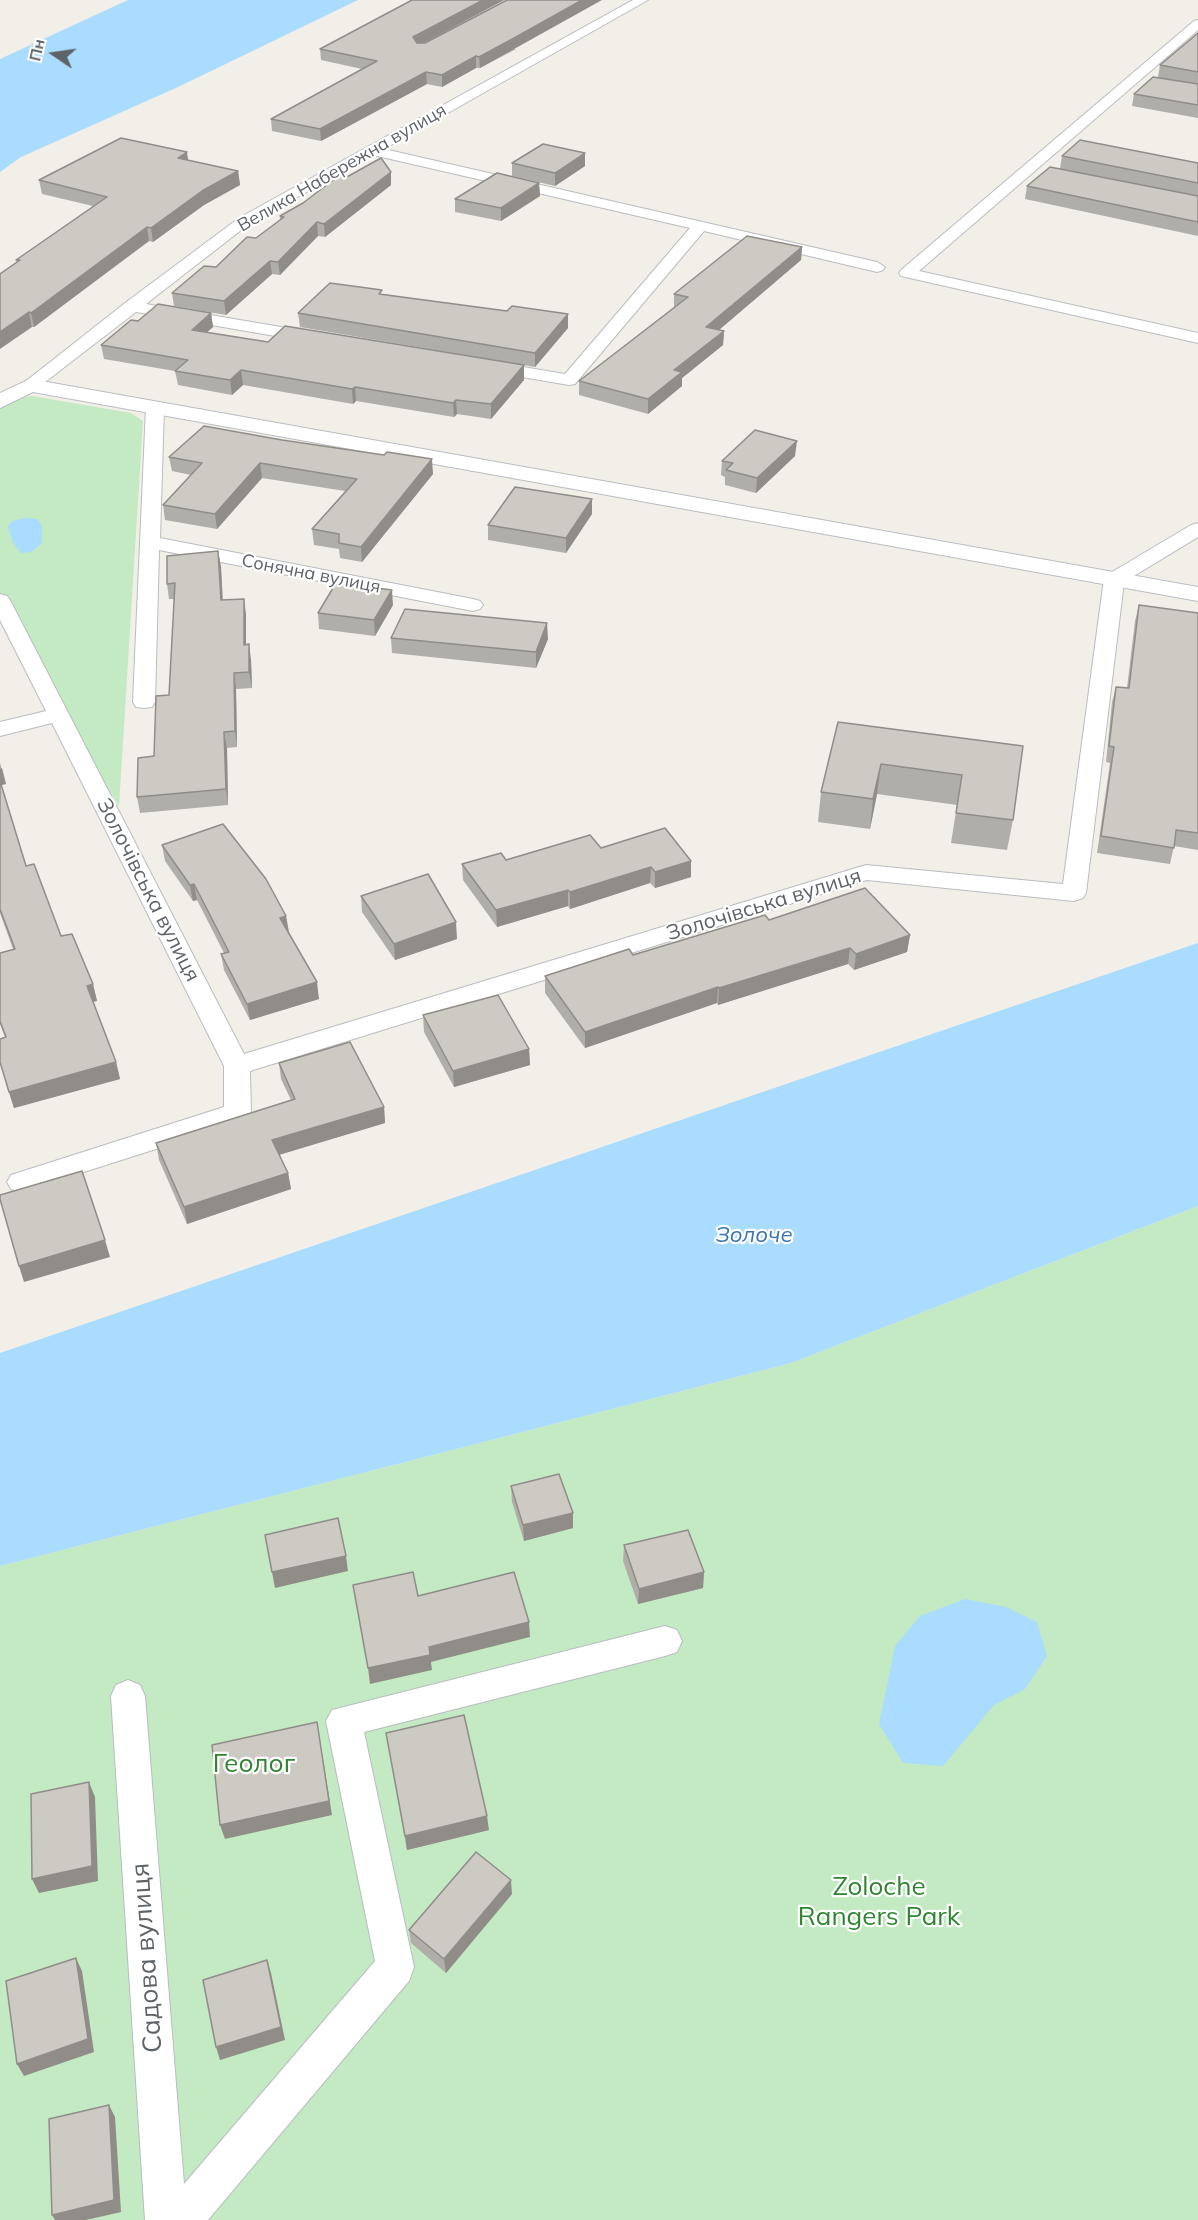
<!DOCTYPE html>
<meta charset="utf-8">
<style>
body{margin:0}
#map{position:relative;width:1198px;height:2220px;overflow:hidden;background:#f1efe7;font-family:Mulish,sans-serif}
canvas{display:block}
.north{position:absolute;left:24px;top:24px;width:60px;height:60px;-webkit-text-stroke:4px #fff;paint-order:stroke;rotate:283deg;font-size:16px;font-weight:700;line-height:24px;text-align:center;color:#5e6368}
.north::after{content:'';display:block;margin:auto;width:21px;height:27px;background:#5e6368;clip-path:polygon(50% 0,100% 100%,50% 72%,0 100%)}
</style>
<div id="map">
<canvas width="1198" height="2220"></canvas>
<div class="north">Пн</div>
</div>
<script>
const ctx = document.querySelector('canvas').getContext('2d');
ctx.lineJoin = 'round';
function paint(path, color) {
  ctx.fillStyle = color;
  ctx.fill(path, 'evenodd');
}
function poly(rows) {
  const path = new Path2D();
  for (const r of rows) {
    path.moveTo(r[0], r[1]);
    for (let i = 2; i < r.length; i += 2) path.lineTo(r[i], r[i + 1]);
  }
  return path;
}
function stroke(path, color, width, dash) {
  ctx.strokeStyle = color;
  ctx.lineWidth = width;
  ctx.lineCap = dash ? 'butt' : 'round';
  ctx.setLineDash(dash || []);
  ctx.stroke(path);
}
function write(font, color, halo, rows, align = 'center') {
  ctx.font = font + ' Mulish,sans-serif';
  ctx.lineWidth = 4.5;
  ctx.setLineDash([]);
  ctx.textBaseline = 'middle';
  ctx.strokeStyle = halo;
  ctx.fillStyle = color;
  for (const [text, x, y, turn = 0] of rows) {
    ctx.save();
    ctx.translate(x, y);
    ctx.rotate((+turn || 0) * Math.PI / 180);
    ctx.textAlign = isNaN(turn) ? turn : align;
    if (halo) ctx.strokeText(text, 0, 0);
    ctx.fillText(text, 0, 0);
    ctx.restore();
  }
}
paint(poly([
 [32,396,131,413,143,421,119,806,50,702,0,594,0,407,12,399],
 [1198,1206,1198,2220,0,2220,0,1566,791,1363]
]), '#c3eac2');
paint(poly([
 [128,0,358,0,178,87,21,157,0,172,0,59],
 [25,518,37,519,42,526,42,543,31,552,21,553,12,541,8,527,12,521],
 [1198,943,1198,1206,791,1363,0,1566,0,1353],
 [965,1599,1006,1607,1037,1622,1047,1656,1025,1689,994,1705,943,1766,903,1763,879,1724,895,1646,920,1616]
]), '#a9dcff');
const street = poly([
 [633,0,648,0,384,149,877,262,885,267,883,270,877,272,704,231,575,384,569,385,487,371,481,370,479,366,481,362,487,361,565,374,690,228,373,155,249,224,146,304,316,333,322,334,324,338,322,342,316,343,136,312,36,389,30,390,24,389,21,385,125,303,239,218,633,0],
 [1198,20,1198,30,919,271,1198,333,1198,343,901,276,899,273,901,270,1194,21,1198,20],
 [155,402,161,403,164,407,160,538,473,599,480,601,483,605,480,609,473,611,159,550,155,702,152,707,144,708,136,707,133,702,146,407,149,403,155,402],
 [1198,523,1198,537,1124,582,1086,893,1083,898,1074,901,867,880,250,1071,251,1113,247,1120,21,1192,11,1189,7,1182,11,1175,224,1107,224,1066,52,723,0,736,0,722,46,711,0,620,0,594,7,596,10,600,244,1054,866,865,1063,884,1104,579,1107,575,1191,525,1198,523],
 [665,1626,677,1630,682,1641,677,1652,665,1656,364,1732,414,1967,409,1981,208,2220,145,2220,111,1696,116,1685,128,1680,140,1685,145,1696,184,2184,375,1961,326,1721,332,1710,665,1626]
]);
const secondary = poly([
 [30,379,1198,587,1198,601,33,392,0,408,0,393,30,379]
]);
stroke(street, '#b9bdc1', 2);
stroke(secondary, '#babec3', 2);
paint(street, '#fff');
paint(secondary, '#fff');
paint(poly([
 [412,0,504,0,425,43,516,49,480,68,476,68,442,87,427,84,321,141,272,131,271,119,362,69,321,60,320,49],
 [1198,33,1198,118,1132,106,1134,94,1158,77,1160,65],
 [585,153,585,166,555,186,512,176,512,163],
 [1062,156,1198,163,1198,236,1025,199,1027,186,1060,169],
 [188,160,238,171,240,185,204,205,153,242,149,241,34,327,32,327,16,260,93,206,42,194,39,180],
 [345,178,391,185,325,237,318,236,280,275,272,274,226,315,174,306,172,293,216,267,280,220,280,216],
 [539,183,540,196,501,221,455,212,455,199],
 [802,247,801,260,719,330,724,331,723,345,682,378,682,386,648,414,579,395,579,381,674,307,674,294],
 [383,294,507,311,568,314,568,328,535,367,300,327,298,313],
 [211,313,213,327,207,332,268,342,524,365,524,380,491,419,457,414,454,417,356,401,353,404,243,385,232,395,178,385,175,371,104,359,101,345,138,321],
 [795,456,756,493,725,485,725,477,721,475,722,461],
 [169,457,433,474,362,562,340,558,339,549,314,545,312,529,345,491,262,478,217,529,165,520,163,505,191,475,172,471],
 [592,499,592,514,566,553,488,540,488,525],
 [218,551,221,567,223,600,246,614,246,645,251,660,252,688,236,689,237,747,227,748,228,805,140,813,137,797,154,756,169,695,174,599,169,599,167,584],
 [393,605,375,636,319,629,318,613],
 [1139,605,1198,613,1198,850,1174,846,1170,864,1097,853,1110,763,1106,762,1112,702,1116,687,1127,688,1135,621],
 [391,638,548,639,536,668,392,653],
 [838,722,1023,746,1013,820,1007,850,951,843,957,805,877,794,870,829,818,822,821,792],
 [0,763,6,784,1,785,26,866,61,936,93,984,97,1001,93,1002,116,1062,120,1079,14,1108,0,1064,5,1037,0,1024,0,953,13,949,0,913],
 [162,845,286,916,288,933,319,999,250,1020,224,970,221,954,224,953,197,900,193,901,165,861],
 [601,848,691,877,655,888,650,883,570,909,568,906,497,927,463,880,462,864,506,860],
 [361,896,457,939,395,960,362,912],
 [769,920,910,935,907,952,854,970,848,964,718,1005,717,1003,585,1048,545,993,545,976],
 [423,1015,529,1049,530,1065,454,1087,424,1032],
 [279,1063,384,1107,385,1123,279,1155,288,1173,291,1189,187,1224,159,1160,156,1143,291,1100,281,1079],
 [511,1486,573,1513,573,1528,524,1541,512,1502],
 [624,1545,704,1572,703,1588,638,1604,623,1561],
 [386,1733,489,1830,407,1850],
 [512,1894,446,1973,411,1943,409,1930]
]), '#b0aea9');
paint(poly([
 [483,0,504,0,414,48,413,37],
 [582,0,602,0,480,68,479,57],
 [476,56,476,68,442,87,442,75],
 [426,72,427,84,321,141,320,129],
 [187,152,189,166,178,158],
 [585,153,585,166,555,186,555,173],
 [238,171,240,185,204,205,153,242,151,228,202,191],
 [391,172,391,185,325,237,324,224],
 [539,183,540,196,501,221,501,208],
 [317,222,318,236,280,275,278,262],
 [147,227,149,241,34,327,31,313],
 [802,247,801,260,706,341,706,327],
 [270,261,272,274,226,315,224,301],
 [29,312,32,327,0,349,0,332],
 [211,313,213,327,194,344,192,330],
 [568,314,568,328,535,367,535,353],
 [724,331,723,345,682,378,682,386,648,414,648,399,674,370],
 [524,365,524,380,491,419,491,404],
 [241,370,243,385,232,395,230,380],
 [355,387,356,401,353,404,352,389],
 [456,400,457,414,454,417,453,403],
 [797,441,795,456,756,493,757,478],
 [432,459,433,474,362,562,361,547],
 [260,463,262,478,217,529,215,514],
 [592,499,592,514,566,553,566,538],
 [218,551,221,567,223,616,221,600],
 [392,590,393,605,375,636,374,620],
 [244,599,246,614,246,660,244,645],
 [547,623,548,639,536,668,536,652],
 [249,644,251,660,252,688,249,672],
 [234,673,236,689,237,747,235,731],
 [224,732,227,748,228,805,226,789],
 [881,764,877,794,870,829,873,799],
 [2,768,6,784,0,785,0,769],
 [691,861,691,877,655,888,655,872],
 [651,867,650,883,570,909,570,892],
 [194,884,197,900,193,901,190,885],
 [568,890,568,906,497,927,496,910],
 [286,916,289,932,282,934,280,918],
 [456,922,457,939,395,960,394,944],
 [910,935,907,952,854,970,856,954],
 [850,948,848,964,718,1005,719,988],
 [317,982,319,999,250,1020,247,1004],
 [93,984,97,1001,91,1002,87,986],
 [718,987,717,1003,585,1048,585,1032],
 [529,1049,530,1065,454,1087,453,1071],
 [116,1062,120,1079,14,1108,9,1092],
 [384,1107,385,1123,275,1156,272,1140],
 [288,1173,291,1189,187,1224,184,1207],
 [105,1240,110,1257,24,1282,19,1266],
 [573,1513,573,1528,524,1541,523,1525],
 [346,1556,348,1571,275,1588,272,1572],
 [704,1572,703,1588,638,1604,639,1589],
 [529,1622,530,1637,431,1662,432,1670,370,1684,368,1668,429,1647],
 [317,1722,332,1815,225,1839,220,1825],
 [89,1782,95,1797,98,1881,39,1893,32,1879],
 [487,1816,489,1830,407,1850,405,1836],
 [511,1880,512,1894,446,1973,444,1959],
 [76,1958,82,1971,94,2052,24,2076,17,2064],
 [267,1960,271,1973,285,2040,220,2060,216,2047],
 [109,2105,115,2117,121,2212,86,2220,55,2220,52,2215]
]), '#908d89');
const building = poly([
 [412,0,483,0,413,37,417,43,425,43,507,0,582,0,516,37,479,57,476,56,442,75,426,72,320,129,271,119,377,61,320,49,412,0],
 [1198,33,1198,72,1160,65,1198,33],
 [1153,77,1198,84,1198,105,1134,94,1153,77],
 [121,138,187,152,178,158,238,171,202,191,151,228,147,227,31,313,29,312,0,332,0,274,20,260,16,260,107,197,39,180,121,138],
 [1080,140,1198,163,1198,183,1062,156,1080,140],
 [543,144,585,153,555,173,512,163,543,144],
 [381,158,391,172,324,224,317,222,278,262,270,261,224,301,172,293,204,266,216,267,247,237,256,238,284,217,280,216,303,203,341,174,345,178,381,158],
 [1050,167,1198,196,1198,222,1027,186,1050,167],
 [497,173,539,183,501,208,455,199,497,173],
 [747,236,802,247,706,327,724,331,674,370,682,372,648,399,579,381,688,297,674,294,747,236],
 [330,283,382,290,379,294,507,311,512,306,568,314,535,353,298,313,330,283],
 [158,304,211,313,192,330,268,342,285,326,524,365,491,404,456,400,453,403,355,387,352,389,241,370,230,380,175,371,188,360,101,345,131,320,138,321,158,304],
 [204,426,282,440,384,455,387,452,432,459,361,547,339,543,339,534,312,529,357,479,260,463,215,514,163,505,202,463,169,457,204,426],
 [755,430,797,441,757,478,726,470,733,463,722,461,755,430],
 [515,487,592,499,566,538,488,525,515,487],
 [218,551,221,600,244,599,244,645,249,644,249,672,234,673,235,731,224,732,226,789,137,797,138,758,154,756,156,696,169,695,175,583,167,584,167,556,218,551],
 [336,583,392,590,374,620,318,613,336,583],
 [1139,605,1198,613,1198,833,1176,830,1174,848,1101,836,1114,747,1109,746,1116,687,1129,688,1139,605],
 [405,609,547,623,536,652,391,638,405,609],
 [838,722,1023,746,1013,820,956,813,962,775,881,764,873,799,821,792,838,722],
 [0,781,26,866,34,864,61,936,72,934,93,984,87,986,116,1062,9,1092,0,1062,0,1039,6,1037,0,1021,0,953,15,949,0,909,0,781],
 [223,824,266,879,286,916,280,918,317,982,247,1004,221,954,229,952,194,884,190,885,162,845,223,824],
 [665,828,691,861,655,872,651,867,570,892,568,890,496,910,462,864,501,853,506,860,590,835,601,848,665,828],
 [428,874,456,922,394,944,361,896,428,874],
 [865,888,910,935,856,954,850,948,719,988,718,987,585,1032,545,976,629,949,633,955,765,915,769,920,865,888],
 [498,995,529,1049,453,1071,423,1015,498,995],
 [350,1042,384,1107,272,1140,288,1173,184,1207,156,1143,295,1099,279,1063,350,1042],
 [82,1171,105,1240,19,1266,0,1199,0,1195,82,1171],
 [559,1474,573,1513,523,1525,511,1486,559,1474],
 [338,1518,346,1556,272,1572,265,1535,338,1518],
 [688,1530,704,1572,639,1589,624,1545,688,1530],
 [413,1572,418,1596,514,1572,529,1622,429,1647,430,1655,368,1668,353,1585,413,1572],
 [464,1715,487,1816,405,1836,386,1733,464,1715],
 [317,1722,329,1801,220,1825,212,1745,317,1722],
 [89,1782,92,1866,32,1879,31,1794,89,1782],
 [476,1852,511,1880,444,1959,409,1930,476,1852],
 [76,1958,88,2039,17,2064,6,1981,76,1958],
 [267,1960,281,2027,216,2047,203,1980,267,1960],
 [109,2105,114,2200,52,2215,49,2119,109,2105]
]);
paint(building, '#cdcac4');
stroke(building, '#908d89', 1.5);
write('18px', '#5e6368', '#fff', [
 ["Велика Набережна вулиця",342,168,-30],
 ["Сонячна вулиця",311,574,11]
]);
write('21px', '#5e6368', '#fff', [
 ["Золочівська вулиця",148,890,63],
 ["Золочівська вулиця",764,905,-17]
]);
write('italic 22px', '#3b76b1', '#fff', [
 ["Золоче",754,1235]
]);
write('26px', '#2f8631', '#fff', [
 ["Геолог",254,1764],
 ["Zoloche",879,1887],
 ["Rangers Park",879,1917]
]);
write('26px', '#5e6368', '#fff', [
 ["Садова вулиця",147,1958,-94]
]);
</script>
